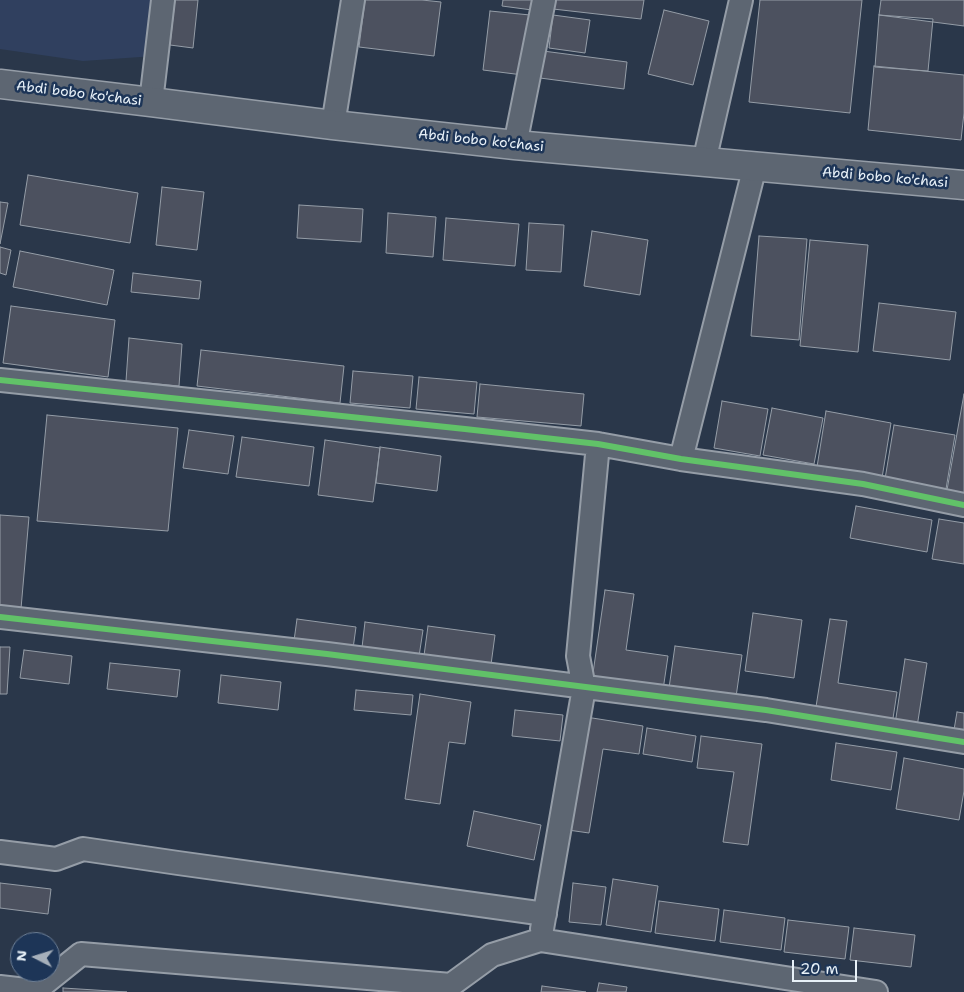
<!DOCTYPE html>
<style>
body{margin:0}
#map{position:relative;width:964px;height:992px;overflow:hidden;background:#2a374a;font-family:"Shantell Sans",sans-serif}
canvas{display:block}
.north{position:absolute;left:10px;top:932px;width:50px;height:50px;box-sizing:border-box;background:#1d3557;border:1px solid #6e8097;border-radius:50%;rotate:275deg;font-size:14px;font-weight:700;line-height:20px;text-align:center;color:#e8f1f8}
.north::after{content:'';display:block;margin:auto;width:18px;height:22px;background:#a6b0bb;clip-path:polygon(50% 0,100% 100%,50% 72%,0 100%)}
.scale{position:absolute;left:792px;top:960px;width:65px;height:22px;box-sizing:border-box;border:2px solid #e8f1f8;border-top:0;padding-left:6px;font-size:15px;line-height:18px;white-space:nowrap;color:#e8f1f8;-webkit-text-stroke:4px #1d3557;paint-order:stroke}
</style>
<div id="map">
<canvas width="964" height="992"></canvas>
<div class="north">N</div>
<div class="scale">20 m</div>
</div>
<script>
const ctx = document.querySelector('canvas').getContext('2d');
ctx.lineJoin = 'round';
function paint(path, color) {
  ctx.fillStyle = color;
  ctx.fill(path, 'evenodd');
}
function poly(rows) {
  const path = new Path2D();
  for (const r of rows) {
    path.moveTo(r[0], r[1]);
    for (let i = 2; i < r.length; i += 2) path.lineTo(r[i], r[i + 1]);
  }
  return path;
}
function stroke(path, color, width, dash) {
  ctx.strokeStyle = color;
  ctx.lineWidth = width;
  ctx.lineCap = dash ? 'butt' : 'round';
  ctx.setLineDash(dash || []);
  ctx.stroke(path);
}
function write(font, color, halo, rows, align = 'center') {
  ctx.font = font + ' "Shantell Sans",sans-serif';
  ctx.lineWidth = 5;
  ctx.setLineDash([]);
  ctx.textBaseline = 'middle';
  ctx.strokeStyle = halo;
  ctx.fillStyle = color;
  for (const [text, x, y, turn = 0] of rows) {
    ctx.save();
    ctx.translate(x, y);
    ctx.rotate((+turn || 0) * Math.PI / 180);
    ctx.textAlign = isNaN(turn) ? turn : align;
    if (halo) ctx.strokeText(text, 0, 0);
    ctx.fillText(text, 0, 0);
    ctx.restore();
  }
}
paint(poly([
 [0,0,176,0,169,55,83,61,0,49]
]), '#30405f');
const building = poly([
 [175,0,198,0,193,48,170,45,175,0],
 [365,0,422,0,441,2,434,56,359,47,365,0],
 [503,0,533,0,532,10,502,6,503,0],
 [554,0,644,0,641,19,553,9,554,0],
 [760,0,862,0,850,113,749,102,760,0],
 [881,0,964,0,964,26,879,15,881,0],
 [664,10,709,21,693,85,648,74,664,10],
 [490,11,530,15,523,75,483,70,490,11],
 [553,15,590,20,585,53,549,48,553,15],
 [879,15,933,19,928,71,875,67,879,15],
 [543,51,627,62,624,89,540,78,543,51],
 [874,66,964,75,964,113,961,140,868,130,874,66],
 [28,175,138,193,130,243,20,225,28,175],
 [162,187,204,192,197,250,156,245,162,187],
 [0,202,8,203,0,244,0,202],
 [299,205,363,209,361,242,297,238,299,205],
 [388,213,436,217,433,257,386,253,388,213],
 [446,218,519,224,515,266,443,260,446,218],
 [529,223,564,225,561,272,526,270,529,223],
 [592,231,648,240,640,295,584,286,592,231],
 [759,236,807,239,799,340,751,336,759,236],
 [810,240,868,245,858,352,800,346,810,240],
 [0,247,11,250,6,275,0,273,0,247],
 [20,251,114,270,107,305,13,287,20,251],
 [133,273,201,281,199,299,131,292,133,273],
 [879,303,956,312,950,360,873,351,879,303],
 [11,306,115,320,108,377,3,363,11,306],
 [129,338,182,344,179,386,126,381,129,338],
 [201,350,344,366,340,403,197,386,201,350],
 [353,371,413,376,410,408,350,403,353,371],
 [419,377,477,382,474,414,416,409,419,377],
 [480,384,584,394,581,426,477,417,480,384],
 [964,394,964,493,947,490,964,394],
 [722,401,768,409,760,456,714,448,722,401],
 [772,408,823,418,814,464,763,455,772,408],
 [826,411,891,423,882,478,817,467,826,411],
 [47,415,178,428,168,531,37,521,47,415],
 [894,425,955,435,946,489,885,479,894,425],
 [189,430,234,436,228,474,183,468,189,430],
 [242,437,314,447,309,486,236,477,242,437],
 [325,440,380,448,373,502,318,495,325,440],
 [380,447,441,456,437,491,376,483,380,447],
 [856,506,932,520,927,552,850,538,856,506],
 [0,515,29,517,20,620,0,618,0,515],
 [939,519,964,523,964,564,932,559,939,519],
 [605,590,634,594,626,650,668,656,663,690,592,680,605,590],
 [753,613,802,620,794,678,745,671,753,613],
 [297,619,356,627,352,656,293,648,297,619],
 [830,619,847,621,838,683,897,692,892,725,815,713,830,619],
 [365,622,423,630,418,663,361,656,365,622],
 [428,626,495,635,490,672,423,663,428,626],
 [675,646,742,655,736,697,669,688,675,646],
 [0,647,10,647,7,694,0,694,0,647],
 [24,650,72,656,69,684,20,678,24,650],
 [905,659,927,663,917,727,895,724,905,659],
 [110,663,180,670,177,697,107,689,110,663],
 [221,675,281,682,278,710,218,703,221,675],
 [356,690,413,695,411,715,354,710,356,690],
 [420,694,471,702,465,744,449,742,440,804,405,799,420,694],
 [515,710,563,715,560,741,512,736,515,710],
 [957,712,964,713,964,738,953,736,957,712],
 [586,717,643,726,639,754,603,749,589,833,568,830,586,717],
 [647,728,696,736,692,762,643,754,647,728],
 [701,736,762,744,748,845,723,842,734,772,697,768,701,736],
 [836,743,897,752,891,790,831,780,836,743],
 [904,758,964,769,964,791,959,820,896,809,904,758],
 [474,811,541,825,534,860,467,846,474,811],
 [613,879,658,886,651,932,606,925,613,879],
 [0,883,51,889,48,914,0,908,0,883],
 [573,883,606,887,601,925,569,922,573,883],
 [659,901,719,909,715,941,655,933,659,901],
 [724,910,785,918,781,950,720,942,724,910],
 [788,920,849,927,845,959,784,952,788,920],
 [854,928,915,935,911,967,850,960,854,928],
 [599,983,627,987,626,992,597,992,599,983],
 [542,986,586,992,541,992,542,986],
 [63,988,127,992,63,992,63,988]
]);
paint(building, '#4c515f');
stroke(building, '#959da7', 1);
const minor = poly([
 [151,102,163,0],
 [333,125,353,0],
 [515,145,544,0],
 [704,162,741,0],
 [0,380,465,429,598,444,681,459,863,484,964,505],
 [681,459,755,166],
 [0,617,327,654,766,710,964,742],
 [0,852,56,859,83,849,178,863,545,914],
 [542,929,584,688,578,656,598,444],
 [0,987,35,991,81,954,451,985,492,955,540,940,876,992]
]);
const major = poly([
 [0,84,151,102,333,125,515,145,964,185]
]);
stroke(minor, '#959da7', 26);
stroke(major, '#959da7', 31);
stroke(minor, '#5d6672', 22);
stroke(major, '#5d6672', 28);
stroke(poly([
 [0,380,465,429,598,444,681,459,863,484,964,505],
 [0,617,327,654,766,710,964,742]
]), '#61c268', 6);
write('14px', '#e8f1f8', '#1d3557', [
 ["Abdi bobo ko'chasi",79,94,7],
 ["Abdi bobo ko'chasi",481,141,6],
 ["Abdi bobo ko'chasi",885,178,5]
]);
</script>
